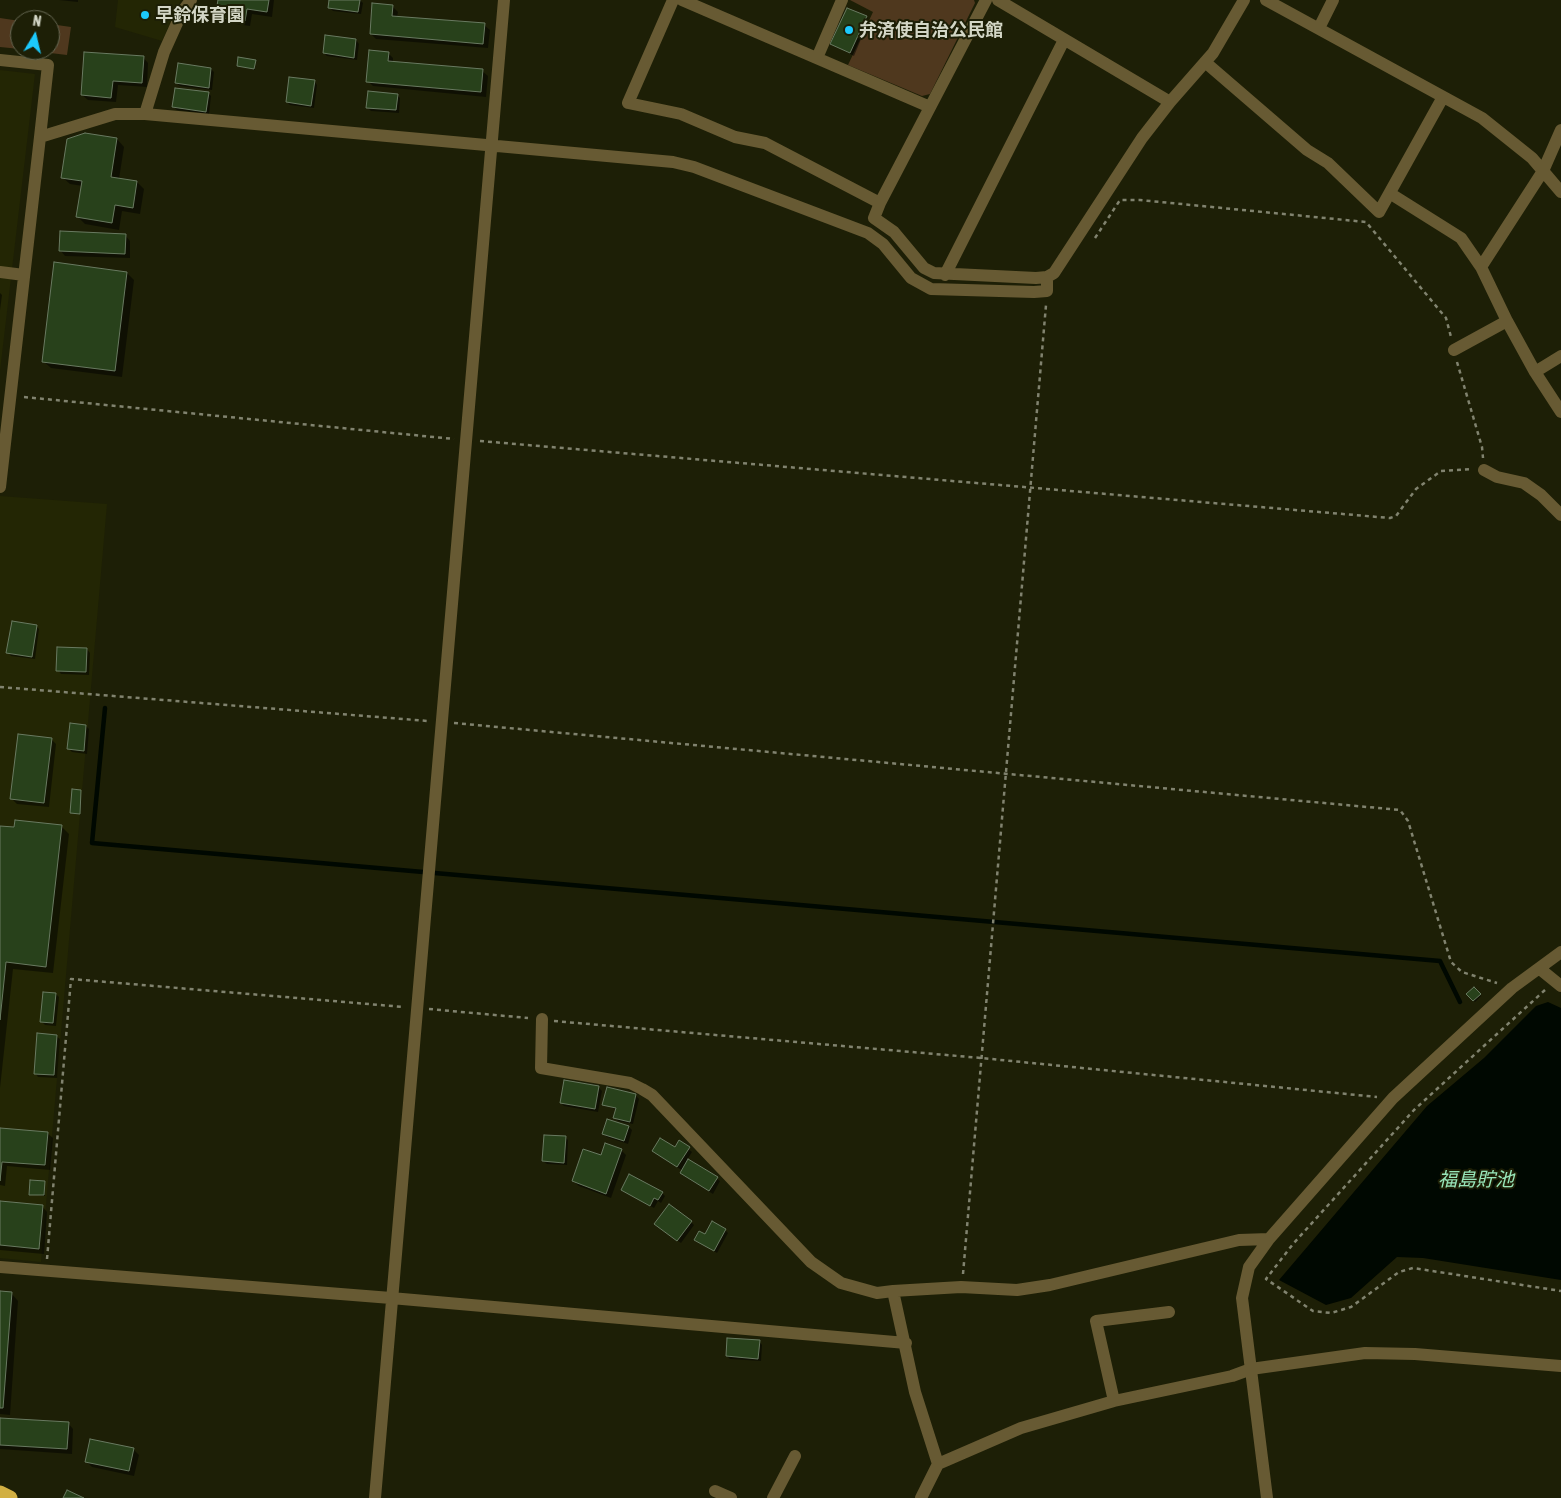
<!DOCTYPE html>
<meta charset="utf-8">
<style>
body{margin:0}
#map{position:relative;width:1561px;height:1498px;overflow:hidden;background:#1d1f06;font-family:"Asap Condensed",sans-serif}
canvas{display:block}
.north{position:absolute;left:10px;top:10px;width:50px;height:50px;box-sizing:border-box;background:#1d1f06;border:1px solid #666853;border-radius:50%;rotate:9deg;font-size:14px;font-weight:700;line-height:20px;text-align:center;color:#d3d6c6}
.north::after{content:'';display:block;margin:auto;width:18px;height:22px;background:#1cc9fc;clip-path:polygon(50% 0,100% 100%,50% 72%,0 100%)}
</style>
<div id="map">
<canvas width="1561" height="1498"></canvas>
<div class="north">N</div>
</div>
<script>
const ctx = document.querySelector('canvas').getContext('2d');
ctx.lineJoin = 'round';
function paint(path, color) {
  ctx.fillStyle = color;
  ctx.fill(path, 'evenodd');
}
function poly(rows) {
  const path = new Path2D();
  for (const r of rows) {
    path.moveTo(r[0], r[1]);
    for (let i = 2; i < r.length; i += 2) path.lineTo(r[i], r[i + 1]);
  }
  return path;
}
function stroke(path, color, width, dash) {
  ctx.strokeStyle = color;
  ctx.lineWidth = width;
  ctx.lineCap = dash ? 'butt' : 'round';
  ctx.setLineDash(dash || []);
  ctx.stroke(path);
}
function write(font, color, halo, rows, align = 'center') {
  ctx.font = font + ' "Asap Condensed","Noto Sans JP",sans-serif';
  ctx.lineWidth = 4;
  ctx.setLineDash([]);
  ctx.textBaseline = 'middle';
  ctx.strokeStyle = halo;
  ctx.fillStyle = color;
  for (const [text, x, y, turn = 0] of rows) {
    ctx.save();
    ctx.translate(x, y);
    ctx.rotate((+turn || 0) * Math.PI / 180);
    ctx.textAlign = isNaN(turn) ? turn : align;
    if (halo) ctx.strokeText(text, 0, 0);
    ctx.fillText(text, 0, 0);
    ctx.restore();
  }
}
paint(poly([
 [118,0,181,0,162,41,115,27],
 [0,70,35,74,0,371],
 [0,496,107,504,41,1262,0,1258]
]), '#232604');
paint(poly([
 [850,0,974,0,975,3,930,94,922,96,848,65,873,12],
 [0,18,20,21,20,49,0,47],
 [50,24,71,27,67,55,25,50,50,50]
]), '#4f381e');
paint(poly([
 [1548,1002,1561,1008,1561,1280,1423,1258,1397,1257,1351,1298,1326,1305,1279,1280,1427,1106,1484,1058,1536,1006]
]), '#000801');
paint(poly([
 [59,0,78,0,78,2],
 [219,0,274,0,272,17,252,14,250,26,222,22,217,17],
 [330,0,360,0,363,3,361,14,333,11,329,7],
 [392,6,398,12,397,17,484,25,490,30,488,48,376,39,371,34],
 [866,17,869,20,854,56,832,44],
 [356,40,359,44,357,60,327,56,324,53],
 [388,53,393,58,393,63,482,71,488,76,486,97,373,86,368,81],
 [143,57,148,63,147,87,118,85,116,102,88,100,82,95],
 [255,61,255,70,238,66],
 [211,69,214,72,212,90,180,86,176,83],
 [314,81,317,85,314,108,290,105,287,102],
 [208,93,211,96,209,114,177,110,174,107],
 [397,95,400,98,399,113,371,111,367,107],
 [117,139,124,147,119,179,137,182,144,189,140,214,122,211,119,230,85,224,78,217,83,186,70,184,62,177],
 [125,235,130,241,130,258,65,256,60,250],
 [127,273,134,280,122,377,51,368,43,361],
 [0,293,2,295,0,310],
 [36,626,39,629,35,659,11,656,8,652],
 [87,649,90,653,89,675,61,674,58,670],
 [86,726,89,729,87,754,72,752,69,749],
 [51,739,56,744,49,807,17,804,12,799],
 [81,791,80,814,73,814,72,813],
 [0,827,62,827,69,834,53,973,13,969,0,1088],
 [1474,989,1481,996,1475,1002,1468,994],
 [56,994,59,997,56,1026,45,1025,41,1021],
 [56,1036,60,1039,57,1078,38,1077,35,1073],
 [598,1087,602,1091,598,1112,564,1106,561,1103],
 [635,1095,639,1099,633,1124,618,1121,615,1117,617,1110,604,1104],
 [608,1120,629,1127,632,1130,628,1144,607,1137,604,1134],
 [0,1129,47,1133,53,1138,50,1170,7,1166,5,1186,0,1185],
 [565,1137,568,1140,567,1165,547,1164,543,1161],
 [679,1142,692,1152,687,1160,720,1181,713,1194,684,1176,681,1173,683,1171,653,1151,675,1148],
 [621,1150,626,1155,611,1198,579,1186,573,1181,602,1157],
 [44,1182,45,1196,30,1194],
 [622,1190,662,1193,665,1196,661,1203,658,1201,654,1208],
 [0,1202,42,1206,47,1212,44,1254,0,1250],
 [691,1222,694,1225,681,1243,659,1227],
 [725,1230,728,1233,717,1253,696,1240],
 [0,1293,11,1293,18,1301,10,1415,0,1414],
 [759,1341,762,1345,761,1361,730,1359,727,1356],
 [0,1419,68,1423,73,1429,72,1454,0,1449],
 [133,1449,139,1455,134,1476,92,1467,86,1461]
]), '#0007');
stroke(poly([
 [105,708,92,843,1440,961,1460,1002]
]), '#000801', 4.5);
const building = poly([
 [218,0,269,0,267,12,247,9,245,21,215,17,218,0],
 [329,0,360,0,358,12,328,8,329,0],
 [372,3,393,5,392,16,485,23,483,44,370,34,372,3],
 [847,8,867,16,850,53,830,44,847,8],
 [325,35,356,39,354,58,323,53,325,35],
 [369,50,389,52,388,61,483,69,481,92,366,82,369,50],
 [84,52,144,56,142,83,113,81,111,98,81,95,84,52],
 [238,57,256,60,254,69,237,66,238,57],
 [178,63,211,68,209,88,175,83,178,63],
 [289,77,315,80,311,106,286,102,289,77],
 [175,88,209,92,206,112,172,107,175,88],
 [368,91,398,94,396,110,366,108,368,91],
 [85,133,117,138,111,177,137,181,133,208,115,205,112,223,76,217,82,181,61,178,67,139,85,133],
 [60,231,126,234,125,254,59,251,60,231],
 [54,262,127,272,115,371,42,362,54,262],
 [12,621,37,625,32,657,6,653,12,621],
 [57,647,87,648,86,672,56,671,57,647],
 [70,723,86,725,84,751,67,749,70,723],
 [18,734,52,738,44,803,10,799,18,734],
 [72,789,81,790,80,814,70,813,72,789],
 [15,820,62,825,46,967,6,962,0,1020,0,826,14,827,15,820],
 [1474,987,1481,994,1473,1001,1466,994,1474,987],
 [43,992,56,993,53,1023,40,1022,43,992],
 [37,1033,57,1035,54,1075,34,1074,37,1033],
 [564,1080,599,1086,595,1109,560,1103,564,1080],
 [607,1087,636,1094,630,1122,613,1118,616,1108,602,1105,607,1087],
 [607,1119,629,1126,624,1141,602,1134,607,1119],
 [0,1128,48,1132,45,1165,2,1162,0,1181,0,1128],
 [544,1135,566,1136,564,1163,542,1161,544,1135],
 [660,1138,675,1147,679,1140,690,1147,677,1167,652,1151,660,1138],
 [605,1143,622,1149,606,1194,572,1181,583,1149,601,1155,605,1143],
 [688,1159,718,1177,709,1191,680,1173,688,1159],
 [629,1174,663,1192,658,1200,654,1198,650,1206,621,1190,629,1174],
 [30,1180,45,1181,44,1195,29,1195,30,1180],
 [0,1201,43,1205,39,1249,0,1245,0,1201],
 [669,1204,692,1221,677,1241,654,1224,669,1204],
 [712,1221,726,1229,714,1251,694,1240,699,1231,705,1234,712,1221],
 [0,1291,12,1292,3,1408,0,1408,0,1291],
 [727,1338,760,1340,758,1359,726,1356,727,1338],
 [0,1418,69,1422,67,1449,0,1445,0,1418],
 [90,1439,134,1448,129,1471,85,1462,90,1439],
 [67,1490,84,1498,63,1498,67,1490]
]);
paint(building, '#28411b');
stroke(building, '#697a61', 1);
stroke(poly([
 [1095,238,1120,200,1140,200,1366,222,1446,318,1451,337],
 [1457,362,1482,447,1483,458],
 [24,397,454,439],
 [480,441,1390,518,1396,516,1416,489,1441,471,1471,469],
 [0,687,428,721],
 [454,723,1400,810,1408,821,1451,962,1462,972,1497,983],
 [1545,990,1414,1110,1293,1244,1266,1279,1313,1311,1331,1313,1351,1307,1399,1272,1413,1268,1561,1291],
 [429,1009,528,1018],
 [554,1021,981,1058,1377,1097],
 [47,1259,71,979,404,1007],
 [963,1274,1046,305]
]), '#81836f', 2.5, [4, 4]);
stroke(poly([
 [673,0,628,103,681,114,735,137,765,143,880,203,874,218,894,232,924,268,934,273,1036,278,1047,277,1054,273,1142,138,1170,102],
 [682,0,930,107],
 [998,0,1170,102,1213,53,1244,0],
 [1266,0,1482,118,1532,158,1561,192],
 [1319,28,1333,0],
 [817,58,842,0],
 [0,60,48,65,40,137],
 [1205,62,1307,150,1328,163,1379,212,1443,97],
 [145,114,164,52,182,12,191,0],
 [1391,194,1461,238,1481,267,1507,321],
 [880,203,986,0],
 [1481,267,1543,171,1561,130],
 [0,272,24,275],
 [945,275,1064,40],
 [1454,350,1507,321,1535,372,1561,412],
 [1535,372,1561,356],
 [1484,470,1497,477,1524,483,1541,495,1561,515],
 [0,487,40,137,115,114,145,114,673,162,694,167,868,233,883,244,911,278,931,289,1034,292,1047,291,1047,277],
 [1540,969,1561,986],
 [542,1019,541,1068,630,1083,642,1089,652,1095,811,1262,841,1283,877,1293,893,1291],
 [0,1267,391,1298,906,1343],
 [1114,1401,1096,1321,1169,1312],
 [938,1464,915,1392,893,1291,961,1287,1017,1290,1050,1285,1239,1240,1269,1239],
 [715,1491,731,1498],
 [375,1498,504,0],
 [773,1498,795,1456],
 [921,1498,938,1464,1021,1428,1114,1401,1232,1376,1251,1369,1365,1353,1415,1354,1561,1366],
 [1267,1498,1242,1298,1249,1267,1269,1239,1393,1098,1512,988,1561,952]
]), '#675a33', 12);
stroke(poly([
 [0,1493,10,1498]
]), '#d1af43', 15);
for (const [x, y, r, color] of [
 [145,15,5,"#1cc9fc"],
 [849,30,5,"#1cc9fc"]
]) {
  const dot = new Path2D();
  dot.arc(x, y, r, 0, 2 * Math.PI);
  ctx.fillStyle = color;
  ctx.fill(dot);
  stroke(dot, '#1d1f06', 2);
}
write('bold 18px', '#d3d6c6', '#1d1f06', [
 ["早鈴保育園",155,15],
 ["弁済使自治公民館",859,30]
], 'left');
write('italic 19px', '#98e6b9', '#1d1f06', [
 ["福島貯池",1476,1180]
]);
</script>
